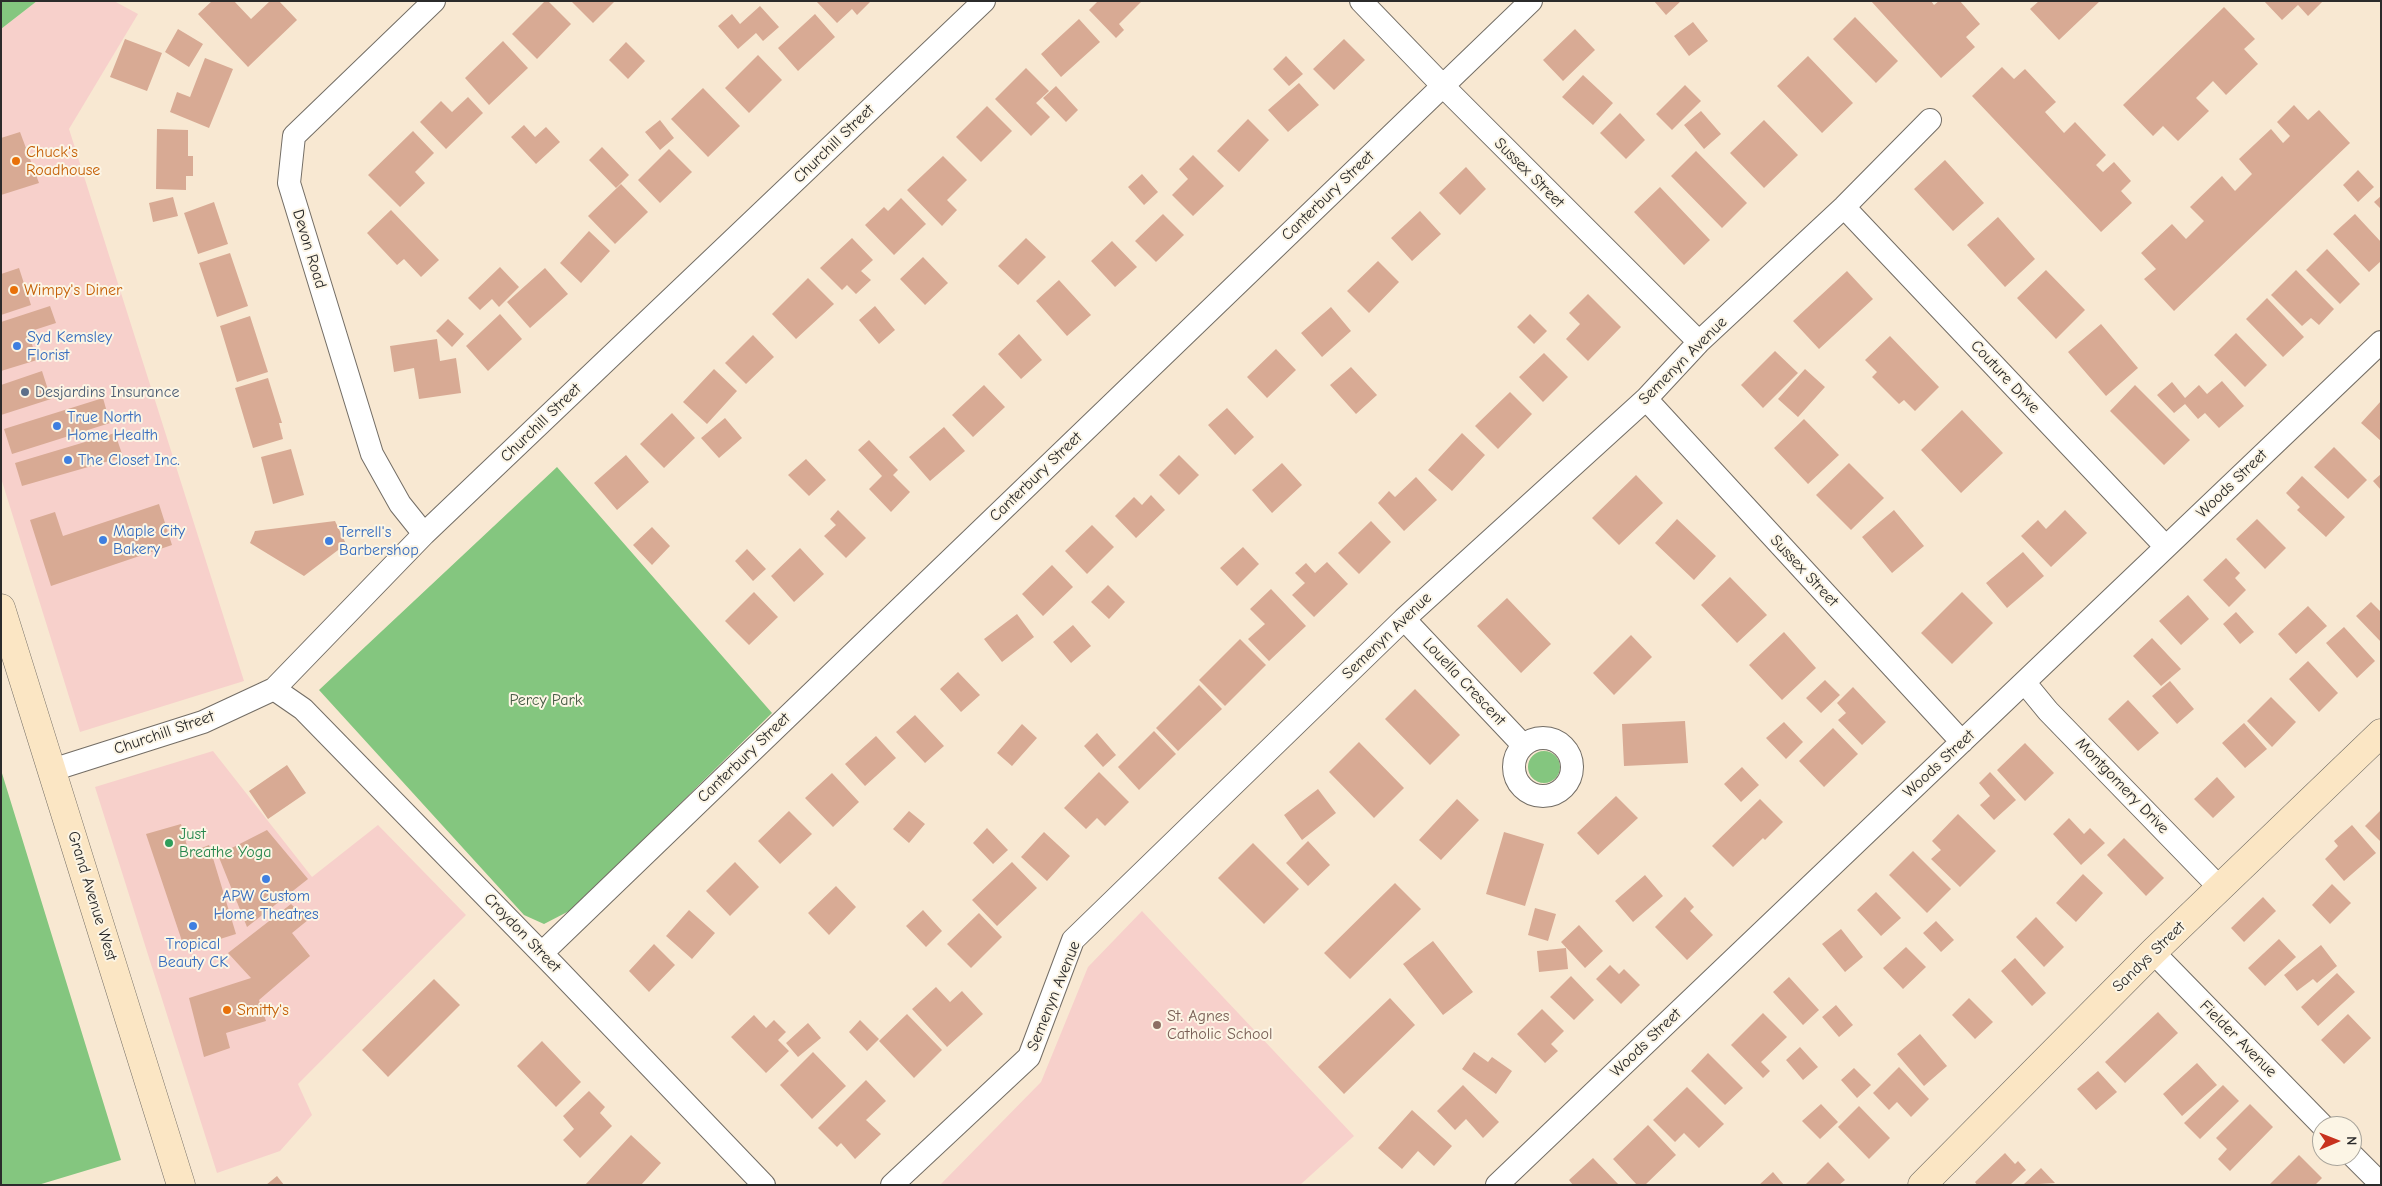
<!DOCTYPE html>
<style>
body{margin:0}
#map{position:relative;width:2382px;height:1186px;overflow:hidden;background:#f8e8d2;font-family:"Comic Neue",sans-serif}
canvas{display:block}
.frame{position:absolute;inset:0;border:2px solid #2b2b2b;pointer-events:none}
.north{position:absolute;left:2312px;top:1116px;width:50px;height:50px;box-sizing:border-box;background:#fcf5e5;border:1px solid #a8a49b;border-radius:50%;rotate:89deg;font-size:14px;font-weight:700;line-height:20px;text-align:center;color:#2b2b2b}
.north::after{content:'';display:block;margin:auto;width:18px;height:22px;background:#c8321e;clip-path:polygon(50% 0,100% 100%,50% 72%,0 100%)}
</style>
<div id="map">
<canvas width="2382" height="1186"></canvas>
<div class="frame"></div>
<div class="north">N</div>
</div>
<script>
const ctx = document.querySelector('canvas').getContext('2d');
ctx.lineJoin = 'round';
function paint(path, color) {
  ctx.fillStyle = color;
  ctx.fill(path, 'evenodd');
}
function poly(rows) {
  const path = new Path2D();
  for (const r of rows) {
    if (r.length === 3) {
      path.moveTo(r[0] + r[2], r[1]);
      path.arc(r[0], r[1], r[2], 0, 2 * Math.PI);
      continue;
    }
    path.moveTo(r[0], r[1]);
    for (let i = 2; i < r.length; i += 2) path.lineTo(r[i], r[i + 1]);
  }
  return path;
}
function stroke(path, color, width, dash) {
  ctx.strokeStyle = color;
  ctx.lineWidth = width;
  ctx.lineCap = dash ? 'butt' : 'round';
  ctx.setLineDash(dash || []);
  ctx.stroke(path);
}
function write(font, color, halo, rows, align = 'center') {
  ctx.font = font + ' "Comic Neue",sans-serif';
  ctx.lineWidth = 4;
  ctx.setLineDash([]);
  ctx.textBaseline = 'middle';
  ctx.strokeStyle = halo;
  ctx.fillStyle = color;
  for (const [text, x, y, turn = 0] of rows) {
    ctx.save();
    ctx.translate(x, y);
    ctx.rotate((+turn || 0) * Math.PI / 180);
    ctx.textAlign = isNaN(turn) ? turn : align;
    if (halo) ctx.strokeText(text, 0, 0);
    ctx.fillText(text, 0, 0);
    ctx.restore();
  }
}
paint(poly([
 [37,1,114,1,138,14,69,129,244,681,80,732,1,478,1,29],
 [213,751,312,877,378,825,466,915,298,1084,312,1115,280,1151,217,1173,95,787],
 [1142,911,1354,1136,1300,1185,940,1185,1041,1082,1088,967]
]), '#f7d0cb');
paint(poly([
 [1,1,37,1,1,29],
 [557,467,772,713,573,909,544,924,524,915,319,690],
 [1544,767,16],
 [1,770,121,1160,38,1185,1,1185]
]), '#84c67f');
paint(poly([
 [212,1,234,1,251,19,270,1,279,1,297,20,248,67,198,14],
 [545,1,548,1,571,24,537,59,512,34],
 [571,1,615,1,593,23],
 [816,1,871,1,857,15,852,9,837,23],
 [1098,1,1142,1,1119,24,1124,30,1116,38,1089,10],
 [1654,1,1681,1,1666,15],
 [1871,1,1931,1,1934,5,1939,1,1960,1,1980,24,1966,37,1975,47,1941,78],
 [2039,1,2100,1,2059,40,2030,9],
 [2264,1,2323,1,2308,16,2298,5,2282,20],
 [760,6,779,27,763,41,756,33,738,49,718,26,732,14,740,24],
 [2224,7,2255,39,2244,49,2258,64,2226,95,2213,81,2196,98,2209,111,2178,141,2163,126,2153,136,2123,105],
 [815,14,835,37,798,71,778,48],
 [1855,17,1898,61,1876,83,1833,39],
 [1079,19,1100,42,1061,77,1041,54],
 [1693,22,1708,41,1689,56,1674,36],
 [178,29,203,44,189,67,165,52],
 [1575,29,1595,50,1563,81,1543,60],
 [125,39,162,53,147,91,110,77],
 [1344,39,1365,60,1334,90,1313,69],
 [503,41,528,68,489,105,465,78],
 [626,42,645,61,628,79,609,60],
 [758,55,782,80,749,113,725,88],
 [1286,56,1303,74,1289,86,1273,69],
 [1808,56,1853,103,1822,133,1777,86],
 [205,58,233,69,209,128,170,112,177,92,190,97],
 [2002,67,2014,79,2025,69,2056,102,2045,112,2064,133,2075,122,2106,155,2096,165,2103,172,2114,162,2131,181,2121,191,2132,203,2101,232,1972,96],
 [1026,68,1049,91,1036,103,1050,117,1031,136,995,99],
 [1583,75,1613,103,1593,125,1562,97],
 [1299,83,1319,105,1288,132,1268,110],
 [1685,85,1701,101,1672,130,1656,114],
 [1056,86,1078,110,1066,122,1043,98],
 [703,88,740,126,708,157,671,119],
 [468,97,483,113,446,149,420,122,441,101,452,112],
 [2294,105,2308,120,2319,110,2350,143,2174,311,2144,279,2156,269,2141,253,2172,224,2186,239,2204,221,2190,207,2222,176,2235,191,2252,174,2239,159,2271,129,2283,143,2290,136,2277,122],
 [987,106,1012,131,981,162,956,137],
 [1701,111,1721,134,1704,149,1684,125],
 [1620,113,1645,140,1626,159,1600,133],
 [1248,119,1269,140,1239,172,1217,151],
 [660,120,674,138,660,150,645,132],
 [1764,120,1798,155,1764,188,1730,153],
 [524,125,535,137,546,127,560,142,536,164,511,137],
 [157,129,188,130,188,156,193,156,193,176,186,176,186,190,156,189],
 [413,131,434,153,415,172,425,183,400,207,368,175],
 [20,132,39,183,1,195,1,138],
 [602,147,629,175,616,188,589,160],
 [669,149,692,172,660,203,638,180],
 [1696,151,1747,203,1722,228,1671,176],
 [1193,155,1224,186,1193,216,1172,195,1188,179,1179,169],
 [943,156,967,180,947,200,957,210,942,226,907,190],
 [1945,160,1984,203,1953,231,1914,189],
 [1466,167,1486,189,1460,215,1439,193],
 [2358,170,2374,187,2358,202,2343,185],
 [1142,174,1158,192,1144,205,1128,187],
 [621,184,648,212,615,244,588,216],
 [1660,187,1710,240,1684,265,1634,212],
 [2381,196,2381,209,2374,202],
 [173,197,178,216,153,222,149,203],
 [901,198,926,224,894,255,865,225,884,207,888,211],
 [214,202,228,244,198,254,184,213],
 [391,210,439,260,421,277,404,259,397,265,367,233],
 [1420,211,1441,234,1412,261,1391,238],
 [1163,214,1184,235,1156,262,1135,241],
 [2355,214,2381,242,2381,261,2369,272,2333,234],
 [1998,217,2035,259,2005,287,1967,245],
 [589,231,610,251,581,283,560,263],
 [852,238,873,260,861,271,871,280,856,294,847,285,842,290,820,268],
 [1026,238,1046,257,1018,285,998,266],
 [1112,241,1137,267,1115,287,1091,261],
 [2327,249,2360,284,2340,304,2306,270],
 [230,253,248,306,217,317,199,263],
 [923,257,948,283,925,305,900,279],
 [1378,261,1399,282,1369,313,1347,291],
 [500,267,519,287,499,307,492,299,480,310,468,298],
 [19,268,31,305,1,315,1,274],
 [545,268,568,294,530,328,507,302],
 [2046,270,2085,310,2056,339,2017,298],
 [2296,270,2334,309,2319,325,2311,318,2302,326,2271,295],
 [1847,271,1873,299,1819,349,1793,321],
 [808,278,834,304,796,339,772,314],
 [1059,280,1091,315,1067,336,1036,301],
 [1588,294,1621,327,1588,361,1566,339,1580,324,1569,313],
 [2267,298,2304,337,2283,357,2246,319],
 [50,306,56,323,28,332,37,360,1,371,1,322],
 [875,306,895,330,879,344,859,320],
 [1331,307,1351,331,1322,357,1301,333],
 [500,314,522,339,488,371,466,346],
 [1530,314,1547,331,1534,344,1517,327],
 [250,316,268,372,237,382,220,326],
 [448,319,464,334,452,347,436,331],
 [2101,324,2138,368,2106,396,2068,352],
 [2236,333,2267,365,2245,387,2214,355],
 [1019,334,1042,360,1021,379,998,354],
 [753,335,774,357,746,384,725,363],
 [1890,336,1939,387,1915,411,1904,400,1899,404,1872,377,1877,372,1865,360],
 [437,339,440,361,456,358,461,393,419,399,414,368,394,372,390,346],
 [1276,349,1296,370,1267,398,1247,377],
 [1775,351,1798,373,1763,408,1741,385],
 [1544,353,1568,377,1543,402,1519,377],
 [1351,367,1377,395,1356,414,1330,385],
 [714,369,737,391,707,424,683,402],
 [1805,369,1825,387,1798,417,1778,399],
 [42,371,51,399,1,415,1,385],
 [268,378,282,423,279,423,283,439,253,448,235,388],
 [2222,381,2244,406,2219,428,2205,413,2198,419,2185,404,2174,413,2157,395,2172,382,2185,398,2199,385,2207,394],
 [984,385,1005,407,973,437,952,415],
 [2135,385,2190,440,2164,465,2110,411],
 [1510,392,1532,414,1498,449,1475,426],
 [103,398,110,423,12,454,4,429],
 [2381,401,2381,441,2361,423],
 [1227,408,1254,437,1235,455,1208,425],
 [1962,410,2003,453,1961,493,1921,450],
 [672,413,695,438,664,468,640,444],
 [725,418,742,438,719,458,701,438],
 [1804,419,1839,455,1808,484,1774,448],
 [944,427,965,451,930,481,909,457],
 [115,433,123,457,22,486,15,463],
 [1462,433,1485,455,1452,491,1428,470],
 [869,440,898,470,893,475,910,492,891,512,869,489,882,476,858,450],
 [2334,447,2367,480,2348,499,2314,467],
 [291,449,304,495,273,504,261,457],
 [626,455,649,482,617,510,594,483],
 [1179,455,1199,475,1179,495,1159,475],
 [806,459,826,480,809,496,788,475],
 [1282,463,1302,485,1272,513,1252,490],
 [1849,463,1884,498,1851,530,1816,495],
 [2381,474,2381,490,2373,481],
 [1636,475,1663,503,1619,545,1592,518],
 [2302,476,2345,517,2326,537,2297,510,2300,507,2286,493],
 [1416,477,1437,500,1404,531,1378,503,1389,491,1395,497],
 [1151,495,1165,510,1136,538,1115,516,1134,497,1142,505],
 [159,504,172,545,51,586,30,520,55,512,63,536],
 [838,510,866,538,846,558,824,536,836,525,830,519],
 [1894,510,1924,546,1892,573,1862,537],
 [2065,510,2087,533,2051,567,2021,536,2038,520,2046,529],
 [1677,519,1716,556,1694,580,1655,543],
 [2257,519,2286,548,2265,569,2236,539],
 [335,521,346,544,304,576,250,543,255,531],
 [1371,521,1391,542,1359,574,1338,553],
 [1092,525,1114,547,1087,574,1065,551],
 [652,527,670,546,652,565,633,545],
 [1243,547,1259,564,1237,586,1220,568],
 [800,548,824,574,794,602,771,576],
 [747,549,766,569,753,581,735,561],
 [2023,552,2044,576,2007,608,1986,583],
 [2226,558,2240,573,2235,578,2246,590,2229,607,2203,580],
 [1327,562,1348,584,1314,617,1292,595,1305,583,1295,573,1306,563,1315,573],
 [1052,565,1073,587,1043,616,1022,594],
 [1730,577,1767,615,1737,643,1701,605],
 [1108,585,1125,602,1109,619,1091,602],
 [1271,589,1306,626,1269,661,1248,639,1265,624,1250,609],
 [754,592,778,617,749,645,725,621],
 [1962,592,1993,623,1952,664,1921,633],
 [2188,595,2209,619,2181,645,2159,621],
 [1507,598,1551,644,1521,673,1477,626],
 [2371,602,2381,612,2381,642,2356,616],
 [2308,606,2327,626,2296,654,2278,634],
 [2236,612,2254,632,2240,644,2223,624],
 [1017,614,1034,637,1002,662,984,639],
 [1073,625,1091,646,1071,663,1053,642],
 [2344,627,2375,661,2357,678,2326,643],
 [1784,632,1816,668,1782,700,1749,665],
 [1631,635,1652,657,1614,695,1593,673],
 [2152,638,2181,669,2161,686,2133,656],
 [1240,639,1266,665,1225,706,1199,680],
 [2308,661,2338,693,2319,712,2289,679],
 [958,672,980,695,961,712,940,689],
 [1825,680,1840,695,1821,713,1806,698],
 [2170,681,2194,709,2177,724,2152,696],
 [1199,685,1222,709,1178,751,1156,728],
 [1853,687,1886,722,1862,745,1838,720,1846,713,1837,703],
 [1415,689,1460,735,1430,765,1385,719],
 [2271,697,2296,722,2272,747,2247,721],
 [2128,700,2159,733,2138,751,2108,719],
 [915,715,944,746,925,763,896,732],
 [1685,721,1688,763,1624,766,1622,724],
 [1784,722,1803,742,1786,759,1766,738],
 [2244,723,2267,749,2245,768,2222,743],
 [1022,724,1037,738,1012,766,997,753],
 [1833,728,1858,754,1824,787,1799,761],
 [1154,731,1176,754,1139,790,1118,767],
 [1097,733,1116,755,1103,767,1084,746],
 [876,736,896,758,865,786,845,764],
 [1359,742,1404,788,1374,818,1329,772],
 [2025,743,2054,773,2025,801,1997,770],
 [287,765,306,793,268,819,249,791],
 [1742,767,1759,785,1741,802,1724,784],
 [1099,772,1129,802,1105,826,1097,818,1086,829,1064,808],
 [1990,772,2016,800,1994,820,1980,805,1990,796,1979,783],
 [832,773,859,802,833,827,805,798],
 [2217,777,2235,797,2213,818,2194,799],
 [1318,789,1336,813,1302,840,1284,815],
 [1616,796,1638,818,1598,855,1577,833],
 [1457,799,1479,820,1441,860,1419,840],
 [1760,799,1783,822,1765,840,1763,838,1733,867,1712,846],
 [2381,810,2381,842,2365,826],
 [789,811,812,834,780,864,758,841],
 [909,811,925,824,909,843,893,829],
 [1958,814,1996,851,1960,887,1931,859,1941,850,1932,841],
 [2069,818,2084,834,2090,828,2105,843,2081,865,2053,834],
 [181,824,189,853,209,845,236,934,185,950,146,834],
 [2352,825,2376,853,2344,881,2325,859,2338,846,2334,841],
 [987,828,1008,850,993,864,973,843],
 [267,830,308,879,247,927,218,855],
 [1044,832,1070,856,1047,881,1021,857],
 [1504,832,1544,844,1525,906,1486,894],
 [2124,838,2164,878,2146,896,2107,855],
 [1308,841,1330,865,1308,886,1286,863],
 [1253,843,1299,889,1264,924,1218,878],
 [1913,851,1951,889,1927,913,1889,875],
 [735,862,759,887,730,916,706,891],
 [1012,862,1037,888,997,926,972,900],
 [2083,874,2103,893,2076,922,2056,903],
 [1645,875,1663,896,1633,922,1615,901],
 [1395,883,1421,909,1350,979,1324,953],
 [2332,884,2351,903,2330,924,2312,905],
 [836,886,856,907,829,935,808,913],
 [1876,892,1901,918,1881,936,1857,910],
 [1685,897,1694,907,1690,911,1713,935,1687,960,1655,927],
 [2263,897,2276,911,2244,942,2231,928],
 [291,904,308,920,292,933,310,956,259,1000,266,1021,226,1033,230,1048,204,1057,189,998,251,978,228,953],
 [1535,908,1556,914,1548,941,1528,935],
 [689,910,715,933,692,959,666,936],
 [923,910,942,931,926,947,906,926],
 [979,913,1002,937,971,968,947,944],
 [2036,917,2064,947,2044,967,2016,937],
 [1936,921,1954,940,1941,952,1923,933],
 [1579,925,1603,951,1585,968,1561,942],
 [1841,929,1863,957,1845,972,1822,944],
 [2279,939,2296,957,2265,986,2248,968],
 [1433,941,1473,992,1443,1015,1403,964],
 [654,944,675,965,649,992,629,971],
 [2321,945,2337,966,2317,983,2313,979,2297,991,2284,975],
 [1906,947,1926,967,1903,989,1883,968],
 [1566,948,1568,969,1539,972,1537,951],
 [2015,958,2046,993,2032,1006,2001,971],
 [1610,965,1619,974,1624,969,1640,985,1621,1004,1596,979],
 [2337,973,2355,992,2318,1026,2301,1007],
 [1571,976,1594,1000,1574,1020,1550,997],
 [1789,977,1819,1010,1803,1025,1773,992],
 [434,979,460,1005,388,1077,362,1050],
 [936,987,950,1002,962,991,983,1014,947,1047,912,1009],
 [1390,998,1415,1025,1344,1094,1318,1067],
 [1969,998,1993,1022,1975,1039,1952,1015],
 [1836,1005,1853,1025,1839,1037,1822,1017],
 [1542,1009,1564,1031,1551,1044,1558,1051,1545,1063,1517,1034],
 [2158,1012,2178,1033,2125,1083,2105,1062],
 [1763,1013,1787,1037,1761,1062,1770,1071,1763,1078,1731,1045],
 [907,1014,942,1050,914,1078,879,1041],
 [2348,1014,2371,1038,2344,1064,2321,1040],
 [754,1015,766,1028,774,1020,786,1032,778,1040,789,1051,766,1073,731,1037],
 [860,1020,879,1039,867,1051,849,1032],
 [808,1023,821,1038,798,1057,786,1043],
 [1920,1034,1947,1066,1924,1086,1897,1054],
 [542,1041,581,1082,556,1107,517,1066],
 [1800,1047,1818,1067,1803,1080,1786,1060],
 [813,1052,846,1086,812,1119,780,1085],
 [1474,1052,1488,1062,1492,1057,1512,1071,1496,1094,1462,1069],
 [1708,1053,1743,1088,1725,1105,1691,1071],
 [2197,1063,2217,1085,2182,1116,2163,1094],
 [1899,1067,1929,1099,1911,1117,1897,1102,1889,1110,1873,1093],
 [1854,1068,1871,1085,1857,1098,1841,1080],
 [2098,1071,2117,1092,2096,1110,2077,1089],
 [866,1080,886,1101,866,1120,881,1134,855,1159,841,1143,837,1147,818,1128],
 [1463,1085,1499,1122,1483,1138,1466,1119,1455,1130,1437,1111],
 [2223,1085,2239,1101,2200,1139,2184,1123],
 [1687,1087,1724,1124,1699,1148,1684,1133,1675,1142,1653,1120],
 [589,1091,605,1107,600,1113,612,1126,580,1158,563,1140,574,1129,563,1116],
 [1821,1104,1838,1122,1820,1139,1802,1121],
 [2250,1104,2273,1127,2230,1171,2218,1159,2227,1149,2216,1138],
 [1859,1106,1890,1138,1869,1159,1838,1127],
 [1412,1110,1452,1146,1434,1166,1418,1151,1402,1169,1378,1148],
 [1648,1125,1676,1155,1645,1185,1637,1185,1613,1159],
 [631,1135,661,1163,641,1185,585,1185],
 [2005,1153,2015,1164,2018,1161,2026,1170,2010,1185,1977,1185,1975,1182],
 [2299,1155,2322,1178,2315,1185,2269,1185],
 [1593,1158,1619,1185,1573,1185,1569,1180],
 [1828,1162,1845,1180,1839,1185,1805,1185],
 [2041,1168,2055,1183,2023,1185],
 [1773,1172,1784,1185,1759,1185],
 [277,1176,284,1185,266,1185]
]), '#d8aa94');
const street = poly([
 [1361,1,1442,85,1699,342],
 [1844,207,2166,547],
 [1646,399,1962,742],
 [424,534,400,504,372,454,289,183,294,136,434,1],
 [1404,619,1523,745],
 [2025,683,2048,711,2219,887],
 [274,689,303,709,555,967,764,1185],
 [1543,767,29],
 [52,770,203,722,274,689,424,534,984,1],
 [2153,952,2323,1126],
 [542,953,1531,1],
 [2352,1155,2381,1184],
 [892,1185,1029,1057,1073,940,1404,619,1646,399,1699,342,1844,207,1930,120],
 [1497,1185,2381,342]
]);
const secondary = poly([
 [1,608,181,1185],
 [1922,1185,2153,952,2381,733]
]);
stroke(street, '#736d65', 24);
stroke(secondary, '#736d65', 29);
stroke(street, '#fff', 22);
stroke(secondary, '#fbe6c4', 28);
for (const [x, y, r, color] of [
 [16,161,5,"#e8710a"],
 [14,290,5,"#e8710a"],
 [17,346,5,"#3f7fe0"],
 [25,392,5,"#5c6f8a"],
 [57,426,5,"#3f7fe0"],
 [68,460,5,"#3f7fe0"],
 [103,540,5,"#3f7fe0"],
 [329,541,5,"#3f7fe0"],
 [169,843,5,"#2e9e5b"],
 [266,879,5,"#3f7fe0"],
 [193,926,5,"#3f7fe0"],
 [227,1010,5,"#e8710a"],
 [1157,1025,5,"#8d6e63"]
]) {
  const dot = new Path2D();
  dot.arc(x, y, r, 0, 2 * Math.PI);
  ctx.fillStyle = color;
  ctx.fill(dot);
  stroke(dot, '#fcf5e5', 2);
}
write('16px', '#2b2b2b', '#fcf5e5', [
 ["Churchill Street",834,144,-44],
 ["Sussex Street",1529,173,45],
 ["Canterbury Street",1328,196,-44],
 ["Devon Road",309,249,73],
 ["Semenyn Avenue",1683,361,-45],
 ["Couture Drive",2005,377,47],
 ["Churchill Street",541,423,-44],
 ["Canterbury Street",1036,477,-44],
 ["Woods Street",2232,484,-44],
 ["Sussex Street",1804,571,47],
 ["Semenyn Avenue",1387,636,-44],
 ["Louella Crescent",1464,682,47],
 ["Churchill Street",164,733,-19],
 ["Canterbury Street",744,758,-44],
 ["Woods Street",1939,764,-43],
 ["Montgomery Drive",2122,786,46],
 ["Grand Avenue West",92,896,73],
 ["Croydon Street",522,933,46],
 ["Sandys Street",2149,957,-44],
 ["Semenyn Avenue",1054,996,-68],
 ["Fielder Avenue",2238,1039,45],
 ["Woods Street",1646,1043,-44]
]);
write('16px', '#c56008', '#fcf5e5', [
 ["Chuck's",26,152],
 ["Roadhouse",26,170],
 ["Wimpy's Diner",24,290],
 ["Smitty's",237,1010]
], 'left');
write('16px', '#366cbe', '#fcf5e5', [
 ["Syd Kemsley",27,337],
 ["Florist",27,355],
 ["True North",67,417],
 ["Home Health",67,435],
 ["The Closet Inc.",78,460],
 ["Maple City",113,531],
 ["Bakery",113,549],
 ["Terrell's",339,532],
 ["Barbershop",339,550],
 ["APW Custom",266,896,"center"],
 ["Home Theatres",266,914,"center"],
 ["Tropical",193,944,"center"],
 ["Beauty CK",193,962,"center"]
], 'left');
write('16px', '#4e5e75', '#fcf5e5', [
 ["Desjardins Insurance",35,392]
], 'left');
write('16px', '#465a44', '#fcf5e5', [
 ["Percy Park",546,700]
]);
write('16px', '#27864d', '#fcf5e5', [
 ["Just",179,834],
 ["Breathe Yoga",179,852]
], 'left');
write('16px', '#785e54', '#fcf5e5', [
 ["St. Agnes",1167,1016],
 ["Catholic School",1167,1034]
], 'left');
</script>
